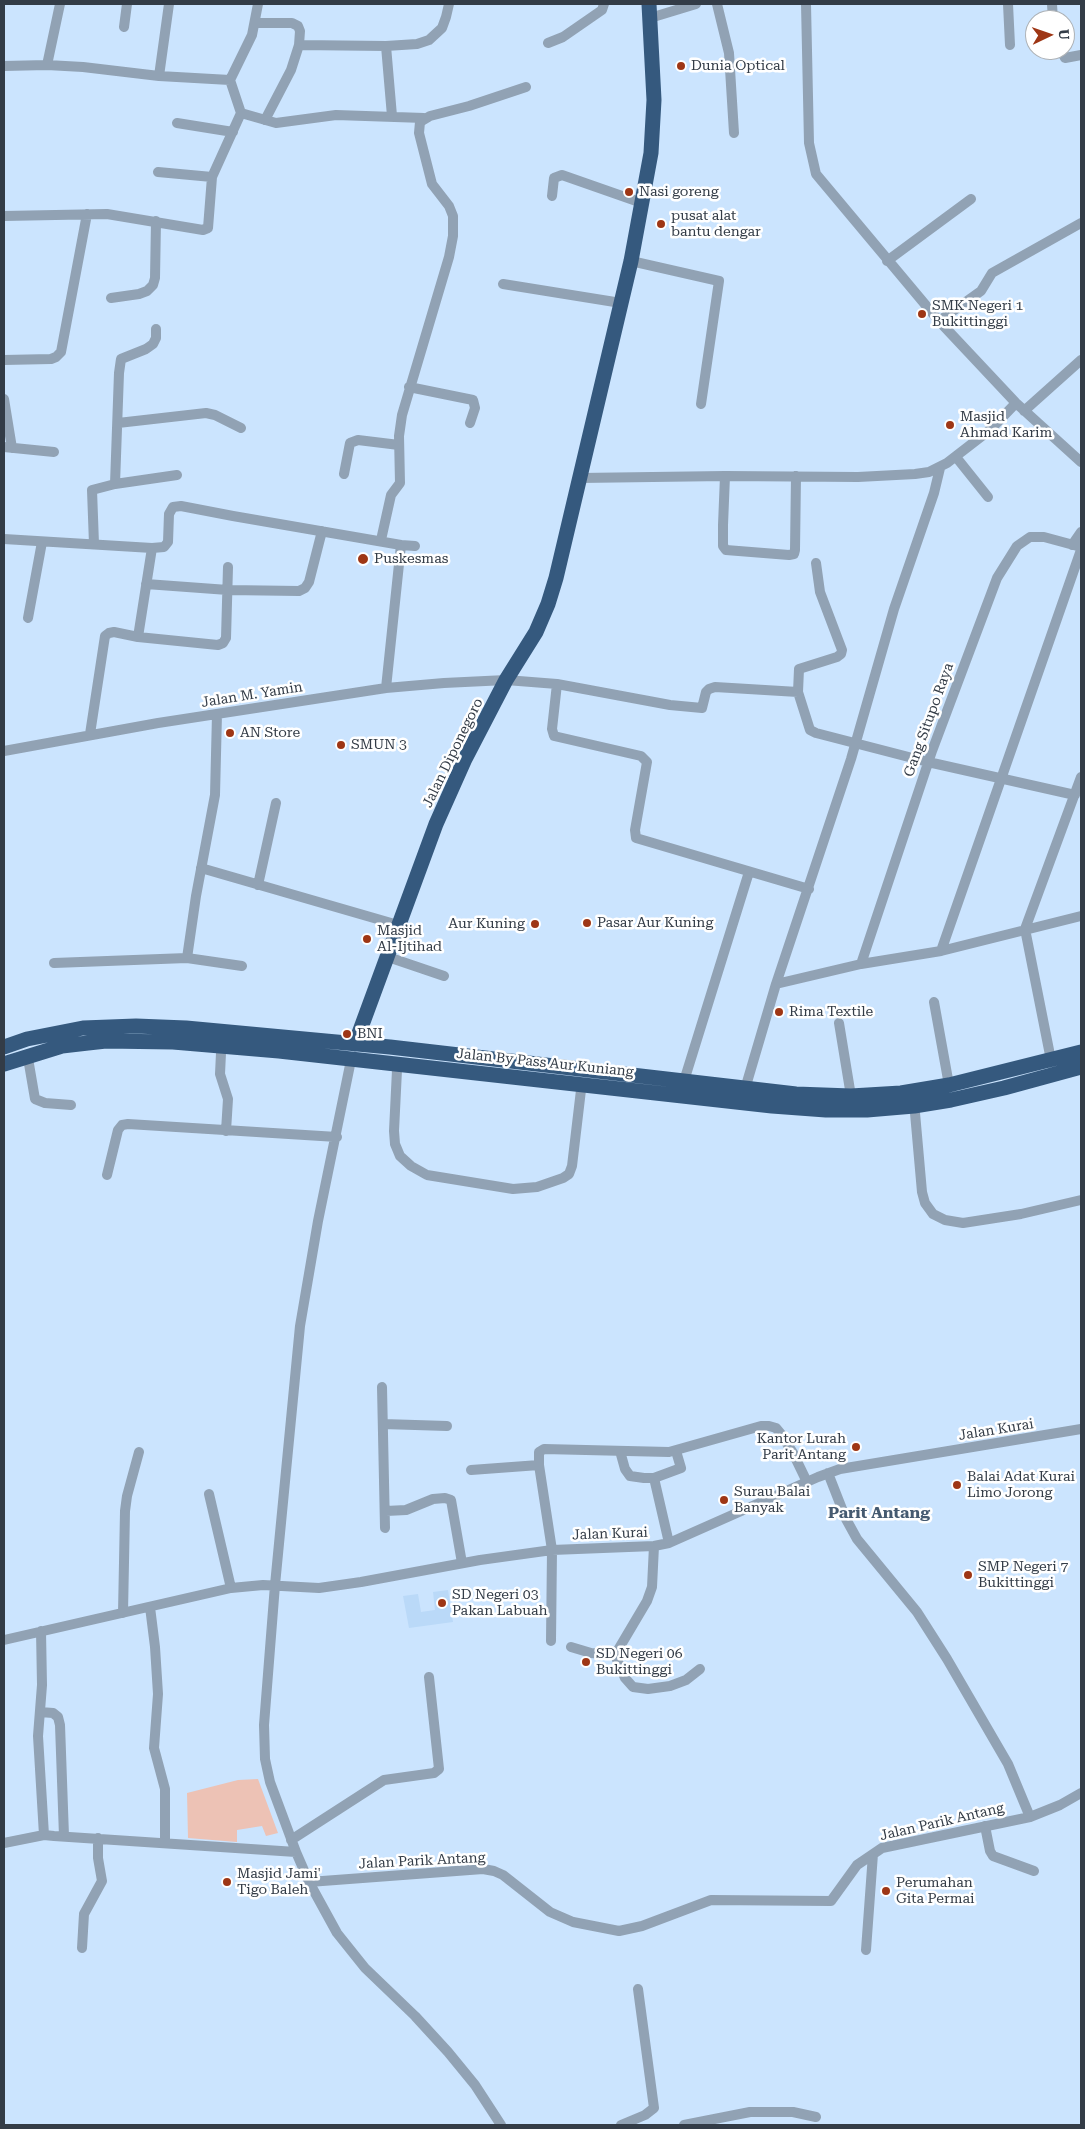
<!DOCTYPE html>
<style>
body{margin:0}
#map{position:relative;width:1085px;height:2129px;overflow:hidden;background:#cbe4fe;font-family:"Roboto Serif",serif}
canvas{display:block}
.frame{position:absolute;inset:0;border:5px solid #333c47;pointer-events:none}
.north{position:absolute;left:1025px;top:10px;width:50px;height:50px;box-sizing:border-box;background:#fff;border:1px solid #adb1b5;border-radius:50%;rotate:87deg;font-size:14px;font-weight:700;line-height:20px;text-align:center;color:#333c47}
.north::after{content:'';display:block;margin:auto;width:18px;height:22px;background:#9e3615;clip-path:polygon(50% 0,100% 100%,50% 72%,0 100%)}
</style>
<div id="map">
<canvas width="1085" height="2129"></canvas>
<div class="frame"></div>
<div class="north">U</div>
</div>
<script>
const ctx = document.querySelector('canvas').getContext('2d');
ctx.lineJoin = 'round';
function paint(path, color) {
  ctx.fillStyle = color;
  ctx.fill(path, 'evenodd');
}
function poly(rows) {
  const path = new Path2D();
  for (const r of rows) {
    path.moveTo(r[0], r[1]);
    for (let i = 2; i < r.length; i += 2) path.lineTo(r[i], r[i + 1]);
  }
  return path;
}
function stroke(path, color, width, dash) {
  ctx.strokeStyle = color;
  ctx.lineWidth = width;
  ctx.lineCap = dash ? 'butt' : 'round';
  ctx.setLineDash(dash || []);
  ctx.stroke(path);
}
function write(font, color, halo, rows, align = 'center') {
  ctx.font = font + ' "Roboto Serif",serif';
  ctx.lineWidth = 5;
  ctx.setLineDash([]);
  ctx.textBaseline = 'middle';
  ctx.strokeStyle = halo;
  ctx.fillStyle = color;
  for (const [text, x, y, turn = 0] of rows) {
    ctx.save();
    ctx.translate(x, y);
    ctx.rotate((+turn || 0) * Math.PI / 180);
    ctx.textAlign = isNaN(turn) ? turn : align;
    if (halo) ctx.strokeText(text, 0, 0);
    ctx.fillText(text, 0, 0);
    ctx.restore();
  }
}
paint(poly([
 [448,1590,453,1622,409,1628,403,1596,418,1594,421,1612,435,1610,433,1592]
]), '#bad9f8');
paint(poly([
 [258,1779,278,1833,266,1836,262,1826,237,1830,237,1842,188,1838,187,1793,238,1780]
]), '#edc2b5');
stroke(poly([
 [717,4,729,53,734,133],
 [806,4,809,143,816,174,939,321,1016,403,1081,462],
 [1008,4,1010,45],
 [1052,4,1053,20],
 [650,18,696,4],
 [255,23,292,23,298,26,300,31,299,45,291,70,265,120],
 [124,27,127,4],
 [548,43,563,37,602,10,604,4],
 [299,45,386,46,417,44,429,40,442,28,446,17,449,4],
 [386,46,392,116],
 [1061,50,1065,58,1081,55],
 [47,65,60,4],
 [4,66,47,65,83,67,159,76,230,80,252,35,258,4],
 [159,76,169,4],
 [241,113,276,123,336,115,424,118],
 [177,123,233,132],
 [158,172,212,177],
 [552,196,554,178,562,175,642,203],
 [4,216,107,214,203,230,208,228,212,177,241,113,230,80],
 [631,261,719,281,701,404],
 [887,261,971,199],
 [503,284,621,303],
 [111,298,139,294,147,291,153,285,155,278,156,221],
 [939,321,981,291,992,273,1081,223],
 [4,360,51,359,56,357,61,352,87,214],
 [409,387,473,400,475,408,470,423],
 [4,399,12,448],
 [1024,411,1081,360],
 [118,423,206,413,215,415,241,428],
 [4,447,54,452],
 [956,457,988,497],
 [344,474,350,443,358,440,399,445],
 [725,476,723,525,723,546,726,550,789,555,794,554,795,550,796,476],
 [580,478,725,476,858,477,915,474,929,472,947,463,991,429,1016,403],
 [115,484,119,373,121,359,146,349,153,344,156,338,156,329],
 [4,539,152,548,164,547,168,542,169,514,173,507,181,506,233,516,401,545],
 [381,540,391,495,400,483,399,436,402,415,449,257,453,236,453,216,449,206,432,184,419,133,420,122,430,116,469,106,526,87],
 [94,544,92,490,115,484,177,475],
 [1072,545,1081,532],
 [152,548,138,637,218,645,223,643,226,638,228,567],
 [146,584,228,590,299,591,305,588,309,582,322,531],
 [28,618,42,542],
 [557,684,552,729,554,736,641,756,647,762,635,830,636,838,809,889],
 [386,688,401,545,415,546],
 [798,692,799,669,837,657,841,654,842,650,820,592,816,563],
 [90,734,105,636,109,633,114,632,138,637],
 [4,751,158,723,386,688,444,683,506,680,557,684,670,705,702,708,706,692,709,689,715,687,798,692,810,730,816,733,928,762,1075,795],
 [201,868,398,925],
 [258,885,276,803],
 [941,951,1081,550],
 [388,957,444,976],
 [187,958,196,896,215,795,217,714],
 [54,963,187,958,242,966],
 [861,964,941,951,1081,916],
 [776,984,861,964,932,751,997,578,1017,546,1030,537,1044,537,1081,547],
 [934,1002,949,1085],
 [839,1023,851,1096],
 [221,1053,220,1074,228,1099,226,1131],
 [1051,1060,1025,929,1081,777],
 [29,1064,35,1099,45,1103,71,1105],
 [350,1065,318,1221,300,1326,275,1585,264,1725,265,1759,270,1782,296,1852,309,1882,337,1933,365,1968,415,2016,448,2052,475,2085,501,2125],
 [397,1070,394,1131,395,1144,400,1156,411,1166,427,1175,513,1189,537,1187,563,1178,569,1174,572,1166,581,1090],
 [684,1081,749,872],
 [745,1089,776,984,851,759,894,609,934,493,940,468],
 [915,1113,922,1192,925,1203,933,1214,945,1220,963,1223,1021,1214,1081,1200],
 [107,1175,118,1130,122,1125,128,1124,337,1137],
 [382,1387,385,1528],
 [383,1424,447,1426],
 [620,1451,625,1469,630,1476,644,1478,654,1478,681,1468,676,1451],
 [471,1470,539,1465],
 [828,1473,846,1519,857,1539,917,1612,947,1659,1008,1764,1030,1817],
 [654,1478,669,1543],
 [209,1494,231,1588],
 [386,1511,406,1510,433,1499,445,1498,451,1500,462,1563],
 [150,1607,155,1647,158,1694,154,1748,165,1789,165,1843],
 [123,1613,125,1511,127,1496,139,1452],
 [41,1631,42,1685,38,1736,44,1835],
 [4,1640,231,1588,263,1585,319,1588,361,1582,480,1560,552,1550,654,1546,669,1543,818,1477,840,1469,1081,1429],
 [551,1641,552,1550,539,1465,539,1452,544,1449,669,1452,761,1426,769,1426,776,1428,781,1434,793,1453,807,1482],
 [571,1647,591,1653,615,1655,625,1678,633,1687,648,1689,670,1686,686,1680,700,1669],
 [615,1655,647,1601,652,1587,654,1546],
 [40,1712,53,1713,58,1717,60,1725,64,1836],
 [985,1826,990,1851,993,1856,1034,1871],
 [291,1840,384,1780,434,1773,439,1769,429,1677],
 [4,1843,44,1835,54,1836,296,1852],
 [309,1882,483,1869,494,1871,503,1875,550,1912,573,1922,619,1931,642,1926,711,1900,831,1901,857,1865,882,1848,1030,1817,1060,1805,1081,1793],
 [82,1948,84,1914,102,1881,98,1858,98,1838],
 [866,1950,873,1854],
 [621,2125,645,2115,654,2108,638,1989],
 [684,2125,750,2112,793,2112,816,2117]
]), '#91a2b4', 10);
stroke(poly([
 [355,1044,436,824,465,759,506,680,536,632,548,604,556,578,631,261,651,153,654,100,649,4],
 [4,1047,27,1039,83,1028,136,1026,186,1028,390,1047,796,1094,851,1096,901,1093,949,1085,1081,1052],
 [4,1064,62,1046,88,1043,106,1041,173,1042,279,1051,772,1106,826,1110,867,1110,914,1106,951,1100,1004,1088,1081,1067]
]), '#35597e', 15);
for (const [x, y, r, color] of [
 [681,66,5,"#9e3615"],
 [629,192,5,"#9e3615"],
 [661,224,5,"#9e3615"],
 [922,314,5,"#9e3615"],
 [950,425,5,"#9e3615"],
 [363,559,6,"#9e3615"],
 [230,733,5,"#9e3615"],
 [341,745,5,"#9e3615"],
 [587,923,5,"#9e3615"],
 [535,924,5,"#9e3615"],
 [367,939,5,"#9e3615"],
 [779,1012,5,"#9e3615"],
 [347,1034,5,"#9e3615"],
 [856,1447,5,"#9e3615"],
 [957,1485,5,"#9e3615"],
 [724,1500,5,"#9e3615"],
 [968,1575,5,"#9e3615"],
 [442,1603,5,"#9e3615"],
 [586,1662,5,"#9e3615"],
 [227,1882,5,"#9e3615"],
 [886,1891,5,"#9e3615"]
]) {
  const dot = new Path2D();
  dot.arc(x, y, r, 0, 2 * Math.PI);
  ctx.fillStyle = color;
  ctx.fill(dot);
  stroke(dot, '#fff', 2);
}
write('14px', '#333c47', '#fff', [
 ["Dunia Optical",691,66],
 ["Nasi goreng",639,192],
 ["pusat alat",671,216],
 ["bantu dengar",671,232],
 ["SMK Negeri 1",932,306],
 ["Bukittinggi",932,322],
 ["Masjid",960,417],
 ["Ahmad Karim",960,433],
 ["Puskesmas",374,559],
 ["AN Store",240,733],
 ["SMUN 3",351,745],
 ["Pasar Aur Kuning",597,923],
 ["Aur Kuning",525,924,"right"],
 ["Masjid",377,931],
 ["Al-Ijtihad",377,947],
 ["Rima Textile",789,1012],
 ["BNI",357,1034],
 ["Kantor Lurah",846,1439,"right"],
 ["Parit Antang",846,1455,"right"],
 ["Balai Adat Kurai",967,1477],
 ["Limo Jorong",967,1493],
 ["Surau Balai",734,1492],
 ["Banyak",734,1508],
 ["SMP Negeri 7",978,1567],
 ["Bukittinggi",978,1583],
 ["SD Negeri 03",452,1595],
 ["Pakan Labuah",452,1611],
 ["SD Negeri 06",596,1654],
 ["Bukittinggi",596,1670],
 ["Masjid Jami'",237,1874],
 ["Tigo Baleh",237,1890],
 ["Perumahan",896,1883],
 ["Gita Permai",896,1899]
], 'left');
write('14px', '#333c47', '#fff', [
 ["Jalan M. Yamin",252,695,-9],
 ["Gang Situpo Raya",929,720,-70],
 ["Jalan Diponegoro",453,753,-64],
 ["Jalan By Pass Aur Kuniang",545,1063,6],
 ["Jalan Kurai",996,1430,-9],
 ["Jalan Kurai",610,1534,-2],
 ["Jalan Parik Antang",942,1822,-13],
 ["Jalan Parik Antang",422,1861,-3]
]);
write('bold 16px', '#455a70', '#fff', [
 ["Parit Antang",879,1513]
]);
</script>
